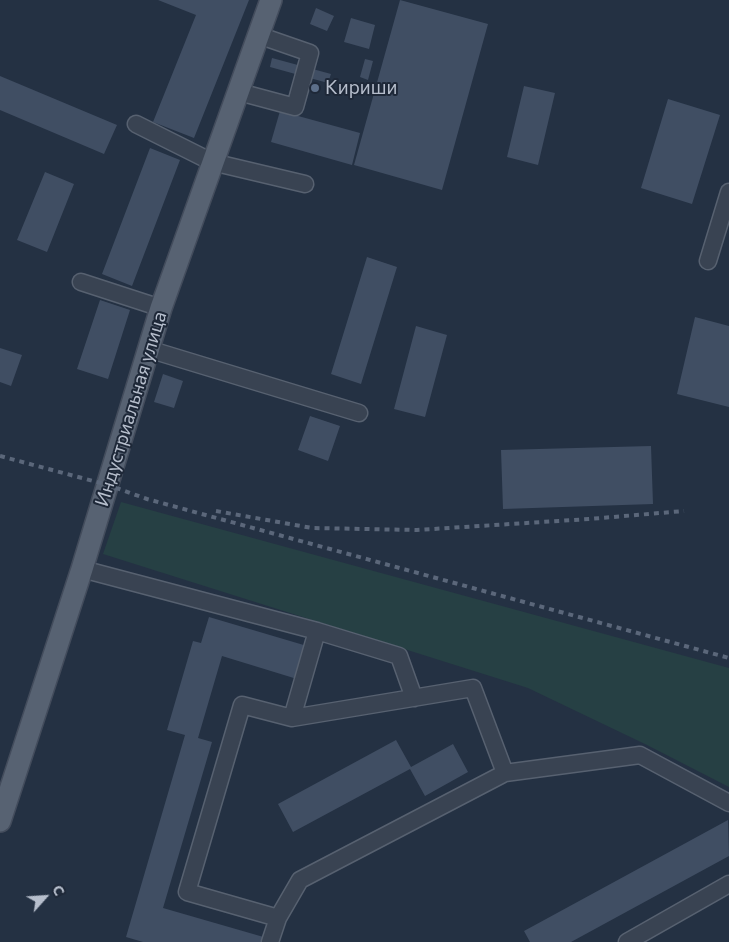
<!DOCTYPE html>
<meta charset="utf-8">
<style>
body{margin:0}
#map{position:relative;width:729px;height:942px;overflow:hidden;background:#243143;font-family:Commissioner,sans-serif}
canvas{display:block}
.north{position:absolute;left:20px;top:872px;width:50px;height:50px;-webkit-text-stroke:4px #1e2838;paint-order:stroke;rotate:64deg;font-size:14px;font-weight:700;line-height:20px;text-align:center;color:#b6becc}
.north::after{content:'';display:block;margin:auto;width:18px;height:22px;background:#b6becc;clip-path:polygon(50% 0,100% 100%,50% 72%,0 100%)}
</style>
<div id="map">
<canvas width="729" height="942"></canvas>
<div class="north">С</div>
</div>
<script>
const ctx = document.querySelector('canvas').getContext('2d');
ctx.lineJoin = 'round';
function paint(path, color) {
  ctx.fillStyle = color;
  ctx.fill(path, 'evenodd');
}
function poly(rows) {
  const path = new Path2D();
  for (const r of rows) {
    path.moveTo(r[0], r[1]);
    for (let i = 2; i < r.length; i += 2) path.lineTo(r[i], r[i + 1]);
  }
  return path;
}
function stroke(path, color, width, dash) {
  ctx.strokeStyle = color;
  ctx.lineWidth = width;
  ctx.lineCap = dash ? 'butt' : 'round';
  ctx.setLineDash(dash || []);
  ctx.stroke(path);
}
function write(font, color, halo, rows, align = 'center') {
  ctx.font = font + ' Commissioner,sans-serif';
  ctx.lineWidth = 4;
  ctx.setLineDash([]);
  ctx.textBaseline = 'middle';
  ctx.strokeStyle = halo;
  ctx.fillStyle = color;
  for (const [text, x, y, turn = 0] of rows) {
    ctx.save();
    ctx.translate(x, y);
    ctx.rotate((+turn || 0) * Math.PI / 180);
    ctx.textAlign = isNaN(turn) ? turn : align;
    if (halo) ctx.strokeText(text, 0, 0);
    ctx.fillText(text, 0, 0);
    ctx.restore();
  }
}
paint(poly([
 [121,502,729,668,729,787,647,745,528,688,103,554]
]), '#264044');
paint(poly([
 [158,0,249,0,194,138,153,122,196,15],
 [400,0,488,24,442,190,354,165],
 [316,8,334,16,327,31,310,24],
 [351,18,375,25,369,49,344,42],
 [272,58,331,74,328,83,270,67],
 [365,59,373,61,368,80,360,77],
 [0,76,117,125,104,154,0,110],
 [524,86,555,93,538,165,507,157],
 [668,99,720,115,692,204,641,188],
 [280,111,360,133,352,165,271,142],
 [150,148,180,160,132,286,102,274],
 [45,172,74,184,47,252,17,240],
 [367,257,397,267,361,384,331,374],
 [100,300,130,310,108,379,77,369],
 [695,317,729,326,729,407,677,394],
 [416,326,447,335,425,417,394,409],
 [0,348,22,355,11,386,0,382],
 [163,374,183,381,174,408,154,402],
 [310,416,340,426,328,461,298,450],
 [651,446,653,504,503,509,501,450],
 [209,617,307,646,297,679,222,656,198,738,212,742,163,908,267,938,266,942,143,942,126,937,185,735,167,730,193,641,201,643],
 [396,740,411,767,453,744,468,772,425,796,410,769,293,832,278,804],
 [728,820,729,856,571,942,530,942,524,931]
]), '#404e63');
const minor = poly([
 [239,92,295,107,310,53,258,35],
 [136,124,212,162,305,184],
 [708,261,729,192],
 [81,282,161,308],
 [148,349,359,413],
 [82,569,317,631,399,656,414,698],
 [292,718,473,688,505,773],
 [278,918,187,892,242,705,292,718,317,631],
 [270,942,278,918,300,880,505,773,640,755,729,803],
 [627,942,729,884]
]);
const major = poly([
 [0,821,82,569,161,308,271,0]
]);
stroke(minor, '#576170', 19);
stroke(major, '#434c5c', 24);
stroke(minor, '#394352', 16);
stroke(major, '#576272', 21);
stroke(poly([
 [0,456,108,485,147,499,729,658],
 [216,511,312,528,417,530,589,519,684,511]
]), '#5b677a', 4, [5, 5]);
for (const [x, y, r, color] of [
 [315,88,5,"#5c6f8a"]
]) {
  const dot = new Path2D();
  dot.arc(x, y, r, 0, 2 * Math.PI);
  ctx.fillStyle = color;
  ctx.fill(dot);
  stroke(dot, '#1e2838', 2);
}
write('19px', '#b6becc', '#1e2838', [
 ["Кириши",325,88]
], 'left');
write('19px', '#b6becc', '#1e2838', [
 ["Индустриальная улица",131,409,-73]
]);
</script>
